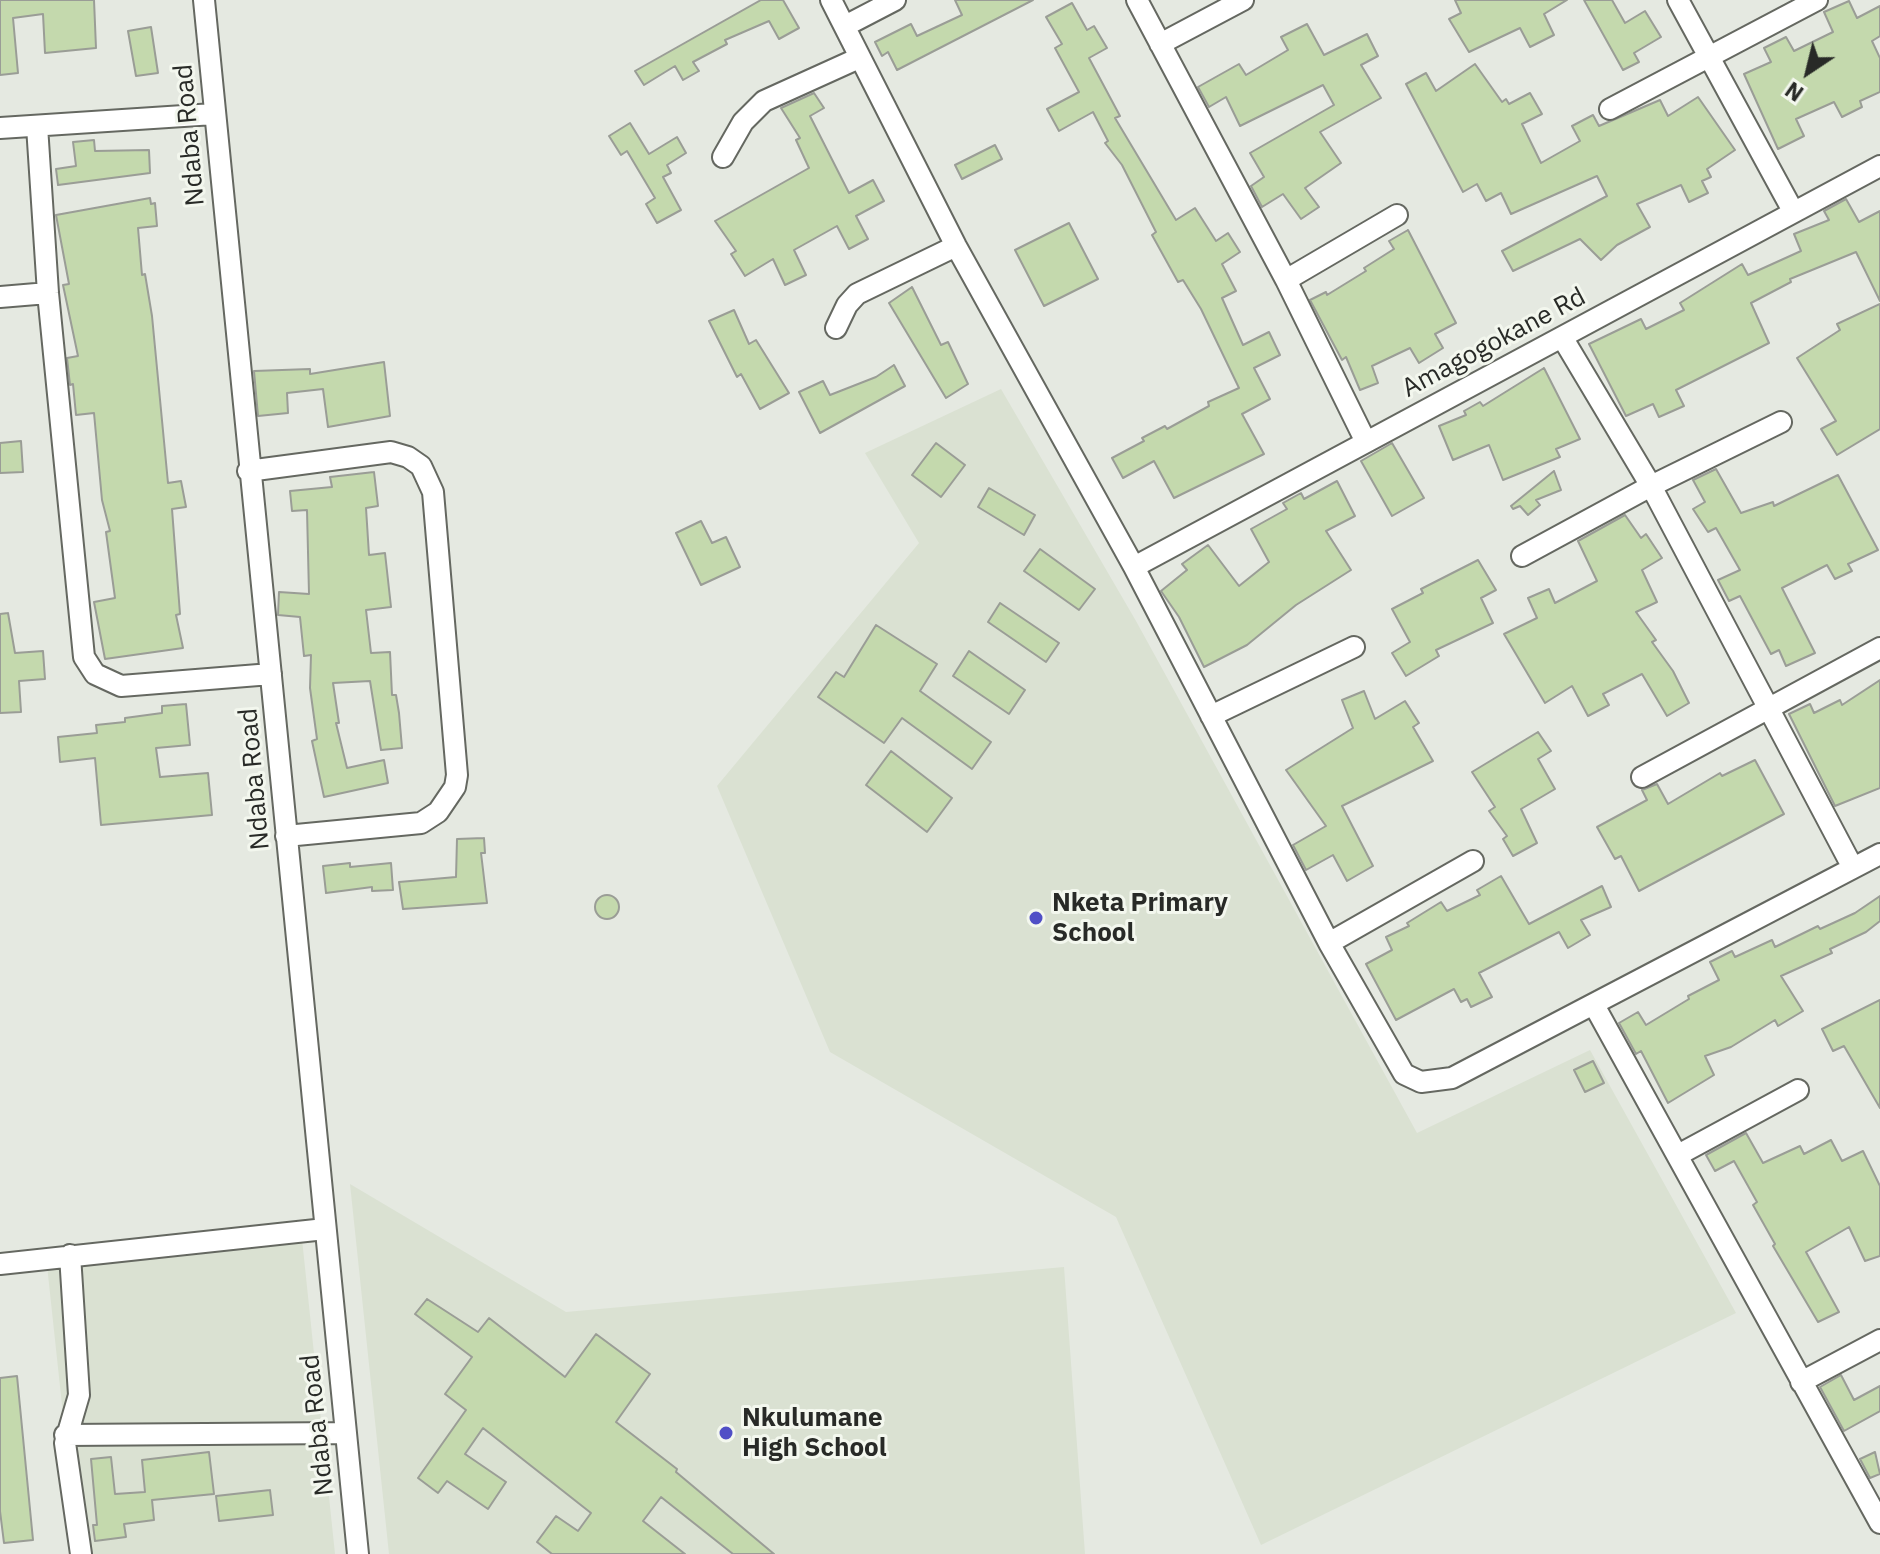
<!DOCTYPE html>
<style>
body{margin:0}
#map{position:relative;width:1880px;height:1554px;overflow:hidden;background:#e5e9e1;font-family:"IBM Plex Sans",sans-serif}
canvas{display:block}
.north{position:absolute;left:1768px;top:32px;width:80px;height:80px;-webkit-text-stroke:6px #f3f7ee;paint-order:stroke;rotate:215deg;font-size:22px;font-weight:700;line-height:32px;text-align:center;color:#282a27}
.north::after{content:'';display:block;margin:auto;width:28px;height:36px;background:#282a27;clip-path:polygon(50% 0,100% 100%,50% 72%,0 100%)}
</style>
<div id="map">
<canvas width="1880" height="1554"></canvas>
<div class="north">N</div>
</div>
<script>
const ctx = document.querySelector('canvas').getContext('2d');
ctx.lineJoin = 'round';
function paint(path, color) {
  ctx.fillStyle = color;
  ctx.fill(path, 'evenodd');
}
function poly(rows) {
  const path = new Path2D();
  for (const r of rows) {
    if (r.length === 3) {
      path.moveTo(r[0] + r[2], r[1]);
      path.arc(r[0], r[1], r[2], 0, 2 * Math.PI);
      continue;
    }
    path.moveTo(r[0], r[1]);
    for (let i = 2; i < r.length; i += 2) path.lineTo(r[i], r[i + 1]);
  }
  return path;
}
function stroke(path, color, width, dash) {
  ctx.strokeStyle = color;
  ctx.lineWidth = width;
  ctx.lineCap = dash ? 'butt' : 'round';
  ctx.setLineDash(dash || []);
  ctx.stroke(path);
}
function write(font, color, halo, rows, align = 'center') {
  ctx.font = font + ' "IBM Plex Sans",sans-serif';
  ctx.lineWidth = 6;
  ctx.setLineDash([]);
  ctx.textBaseline = 'middle';
  ctx.strokeStyle = halo;
  ctx.fillStyle = color;
  for (const [text, x, y, turn = 0] of rows) {
    ctx.save();
    ctx.translate(x, y);
    ctx.rotate((+turn || 0) * Math.PI / 180);
    ctx.textAlign = isNaN(turn) ? turn : align;
    if (halo) ctx.strokeText(text, 0, 0);
    ctx.fillText(text, 0, 0);
    ctx.restore();
  }
}
paint(poly([
 [1001,389,1136,621,1417,1133,1590,1050,1736,1313,1261,1545,1116,1217,830,1052,717,786,919,543,865,453],
 [350,1184,566,1312,1064,1267,1085,1554,389,1554],
 [300,1220,335,1554,78,1554,46,1256]
]), '#dae1d2');
const building = poly([
 [0,0,94,0,96,48,45,53,43,14,13,18,18,73,0,75,0,0],
 [761,0,783,0,799,28,779,39,769,21,725,40,727,44,693,62,699,71,683,80,675,66,644,85,635,71,761,0],
 [955,0,1033,0,897,70,888,52,882,56,875,42,911,24,917,36,962,15,955,0],
 [1455,0,1567,0,1544,14,1554,35,1530,47,1520,28,1469,52,1449,19,1461,13,1455,0],
 [1584,0,1612,0,1625,23,1645,11,1661,37,1634,53,1639,62,1623,70,1584,0],
 [1849,1,1857,18,1880,6,1880,36,1872,41,1880,58,1880,92,1860,101,1862,107,1842,117,1834,102,1796,119,1804,136,1778,149,1744,74,1771,62,1764,48,1786,37,1794,51,1833,32,1824,12,1849,1],
 [1072,3,1087,30,1094,26,1107,48,1089,58,1120,116,1115,118,1176,220,1195,208,1216,241,1228,233,1240,252,1222,264,1236,291,1222,298,1243,345,1269,332,1280,355,1254,368,1270,399,1242,414,1264,454,1174,498,1154,461,1123,478,1112,458,1144,441,1142,438,1165,426,1167,429,1209,406,1208,402,1239,388,1201,309,1183,280,1178,282,1152,235,1156,232,1122,165,1105,143,1108,141,1093,112,1059,131,1047,109,1079,92,1055,48,1062,44,1046,17,1072,3],
 [1307,24,1324,55,1367,34,1378,56,1361,65,1381,98,1320,132,1341,163,1305,188,1319,207,1301,219,1283,194,1262,207,1251,186,1264,177,1250,153,1334,105,1323,85,1240,126,1226,97,1209,107,1198,87,1239,64,1246,75,1288,50,1281,37,1307,24],
 [151,27,158,73,136,76,128,31,151,27],
 [1475,64,1502,102,1506,99,1509,104,1530,93,1542,114,1522,124,1541,163,1580,141,1572,126,1593,115,1599,126,1660,100,1668,116,1698,97,1735,150,1707,169,1711,177,1702,181,1708,193,1689,202,1681,185,1637,204,1650,227,1617,245,1601,260,1580,239,1513,271,1502,251,1607,196,1597,176,1511,214,1501,193,1486,201,1477,184,1463,192,1406,84,1426,73,1436,91,1475,64],
 [814,93,824,108,810,116,849,193,873,180,884,201,856,216,868,239,849,249,837,226,794,250,806,275,785,285,773,259,745,276,731,254,736,251,715,221,809,168,796,140,800,138,781,108,814,93],
 [630,123,649,154,677,137,686,153,667,165,671,173,663,177,681,210,657,223,646,204,655,198,627,151,621,155,609,136,630,123],
 [94,140,95,151,149,150,150,173,58,185,56,169,76,166,73,142,94,140],
 [995,145,1002,159,962,179,955,165,995,145],
 [150,198,151,204,155,203,157,226,138,228,142,275,145,274,152,316,168,483,181,481,186,507,172,509,180,614,176,615,183,648,105,659,94,602,115,598,106,532,110,531,102,500,94,413,76,415,73,384,70,385,67,358,78,356,63,285,69,284,56,215,150,198],
 [1846,199,1859,222,1880,211,1880,301,1856,252,1790,279,1791,282,1751,303,1769,343,1676,390,1684,406,1659,417,1653,404,1626,416,1589,344,1641,319,1646,329,1684,310,1680,303,1742,264,1748,275,1801,251,1794,234,1829,220,1824,211,1846,199],
 [1069,223,1098,279,1044,306,1015,250,1069,223],
 [1408,230,1456,323,1435,334,1443,348,1419,363,1410,348,1372,366,1378,383,1360,390,1346,357,1342,360,1310,300,1326,292,1327,295,1366,271,1364,268,1394,249,1389,241,1408,230],
 [912,287,941,345,948,342,968,384,946,398,889,303,912,287],
 [1880,304,1880,429,1837,455,1821,429,1836,421,1797,358,1840,330,1837,324,1880,304],
 [734,310,749,344,756,340,789,393,760,409,741,374,737,377,709,321,734,310],
 [384,362,390,416,328,427,323,389,287,393,288,413,258,416,254,371,310,369,310,374,384,362],
 [894,365,905,386,820,433,799,392,823,381,830,395,876,377,894,365],
 [1544,368,1580,439,1556,449,1560,457,1503,480,1489,445,1453,460,1439,426,1466,415,1464,411,1480,402,1483,406,1544,368],
 [21,441,23,472,0,473,0,443,21,441],
 [936,443,965,465,941,497,912,475,936,443],
 [1392,443,1424,498,1392,516,1361,461,1392,443],
 [1716,469,1741,513,1773,502,1774,506,1838,475,1878,550,1848,564,1852,571,1835,579,1827,565,1782,588,1815,653,1786,666,1779,650,1771,654,1740,596,1729,601,1718,580,1740,570,1716,528,1708,532,1693,509,1705,502,1693,480,1716,469],
 [1554,471,1561,490,1536,500,1540,505,1528,515,1520,506,1513,509,1511,506,1554,471],
 [374,472,378,506,366,508,369,555,385,553,391,607,366,610,371,653,390,652,392,695,396,695,399,713,402,748,381,750,370,681,333,683,339,723,336,723,347,768,384,760,388,783,324,797,312,741,317,739,310,688,311,655,304,656,300,617,278,615,279,592,309,594,307,510,292,511,290,491,332,487,330,477,374,472],
 [1337,481,1355,516,1326,531,1351,570,1296,605,1247,645,1204,667,1179,617,1161,591,1187,570,1182,564,1208,545,1239,586,1269,562,1251,529,1287,509,1283,503,1301,493,1304,499,1337,481],
 [989,488,1035,515,1024,535,978,507,989,488],
 [1625,515,1641,538,1646,534,1662,558,1642,570,1657,602,1636,612,1656,640,1652,642,1673,671,1689,703,1667,716,1642,674,1603,694,1609,705,1588,716,1572,686,1545,703,1504,634,1537,618,1528,598,1549,589,1555,603,1597,581,1578,541,1625,515],
 [701,521,712,543,726,537,740,567,701,585,676,533,701,521],
 [1040,549,1095,589,1079,610,1024,571,1040,549],
 [1478,560,1496,590,1481,598,1493,623,1436,650,1439,656,1406,676,1392,653,1410,642,1392,609,1423,593,1421,589,1478,560],
 [1000,603,1059,643,1046,662,988,622,1000,603],
 [8,613,15,653,43,651,45,679,19,681,21,712,0,713,0,614,8,613],
 [876,625,937,664,920,691,991,742,972,769,902,718,884,743,818,697,836,672,844,677,876,625],
 [969,651,1025,690,1009,714,953,676,969,651],
 [1880,680,1880,788,1835,806,1789,714,1810,704,1814,713,1840,700,1842,705,1880,680],
 [1364,691,1375,719,1405,701,1419,723,1413,727,1433,761,1342,806,1373,866,1347,881,1333,855,1306,870,1293,845,1326,826,1286,770,1353,728,1342,700,1364,691],
 [186,704,190,745,156,748,160,777,208,773,212,815,101,825,95,758,60,762,58,737,97,733,96,725,125,722,125,718,162,713,162,706,186,704],
 [1538,732,1551,751,1538,759,1555,789,1521,809,1537,843,1513,856,1503,839,1507,836,1489,811,1495,807,1472,772,1538,732],
 [891,751,952,798,927,832,866,785,891,751],
 [1755,760,1784,814,1639,891,1621,856,1615,859,1597,827,1647,800,1642,790,1657,784,1668,804,1720,773,1722,776,1755,760],
 [484,838,485,853,481,853,487,903,403,909,399,882,456,877,457,839,484,838],
 [350,863,350,867,391,863,393,890,372,891,372,887,326,893,323,866,350,863],
 [1501,876,1529,924,1602,886,1611,907,1581,920,1590,935,1568,948,1559,932,1479,973,1492,997,1471,1007,1467,999,1461,1002,1454,989,1396,1020,1366,964,1392,950,1386,937,1409,926,1407,923,1441,902,1447,911,1480,895,1477,890,1501,876],
 [607,907,12],
 [1880,896,1880,921,1866,932,1830,949,1832,953,1781,976,1803,1011,1778,1026,1775,1020,1731,1047,1705,1056,1714,1075,1668,1103,1641,1051,1636,1054,1619,1023,1638,1012,1646,1025,1689,999,1688,996,1719,980,1710,962,1732,951,1735,957,1772,940,1775,947,1818,926,1820,929,1855,913,1880,896],
 [1880,1000,1880,1108,1844,1046,1833,1051,1822,1029,1880,1000],
 [1593,1061,1604,1083,1585,1092,1574,1070,1593,1061],
 [1746,1133,1763,1163,1800,1146,1804,1154,1831,1140,1842,1161,1863,1151,1880,1186,1880,1256,1865,1261,1849,1227,1806,1252,1839,1312,1818,1322,1773,1246,1775,1244,1753,1205,1757,1202,1734,1161,1715,1171,1706,1155,1746,1133],
 [427,1299,478,1332,489,1318,565,1377,596,1334,650,1374,616,1422,677,1469,676,1472,774,1554,733,1554,661,1497,643,1521,685,1554,552,1554,537,1542,556,1516,578,1531,591,1513,483,1428,465,1454,506,1482,488,1509,447,1481,438,1493,418,1478,466,1410,445,1394,472,1357,415,1314,427,1299],
 [1841,1375,1854,1400,1880,1386,1880,1411,1844,1431,1820,1387,1841,1375],
 [17,1376,33,1540,4,1543,0,1511,0,1378,17,1376],
 [209,1452,214,1494,152,1500,154,1520,124,1524,126,1537,95,1541,93,1525,97,1525,91,1459,111,1457,115,1494,145,1492,142,1460,209,1452],
 [1875,1452,1880,1474,1870,1478,1860,1459,1875,1452],
 [270,1490,273,1515,219,1521,216,1496,270,1490]
]);
paint(building, '#c4d9ad');
stroke(building, '#9a9d96', 2);
const minor = poly([
 [204,0,358,1554],
 [831,0,956,246,1134,567,1329,943,1404,1074,1421,1082,1452,1078,1880,854],
 [1137,0,1286,280,1365,440],
 [1678,0,1793,211],
 [845,26,895,0],
 [1160,44,1243,0],
 [1610,109,1817,0],
 [37,126,48,293,84,657,95,674,121,686,271,674],
 [0,128,214,114],
 [723,157,743,122,764,101,859,58],
 [1286,280,1397,215],
 [0,297,48,293],
 [836,328,847,305,857,294,956,246],
 [1562,337,1651,486,1853,868],
 [248,471,391,452,408,457,421,466,433,492,457,775,455,787,438,812,421,823,286,836],
 [1522,556,1651,486,1781,422],
 [1134,567,1880,166],
 [1211,716,1354,647],
 [1642,777,1880,648],
 [1329,943,1473,861],
 [1594,1005,1880,1523],
 [1678,1155,1798,1090],
 [70,1255,79,1395,65,1443,81,1554],
 [0,1264,325,1229],
 [1801,1382,1880,1340],
 [65,1435,345,1433]
]);
stroke(minor, '#656861', 24);
stroke(minor, '#fff', 20);
for (const [x, y, r, color] of [
 [1036,918,8,"#504fc6"],
 [726,1433,8,"#504fc6"]
]) {
  const dot = new Path2D();
  dot.arc(x, y, r, 0, 2 * Math.PI);
  ctx.fillStyle = color;
  ctx.fill(dot);
  stroke(dot, '#f3f7ee', 3);
}
write('26px', '#282a27', '#f3f7ee', [
 ["Ndaba Road",190,135,-95],
 ["Amagogokane Rd",1494,343,-28],
 ["Ndaba Road",255,779,-95],
 ["Ndaba Road",318,1425,-96]
]);
write('bold 26px', '#282a27', '#f3f7ee', [
 ["Nketa Primary",1052,903],
 ["School",1052,933],
 ["Nkulumane",742,1418],
 ["High School",742,1448]
], 'left');
</script>
